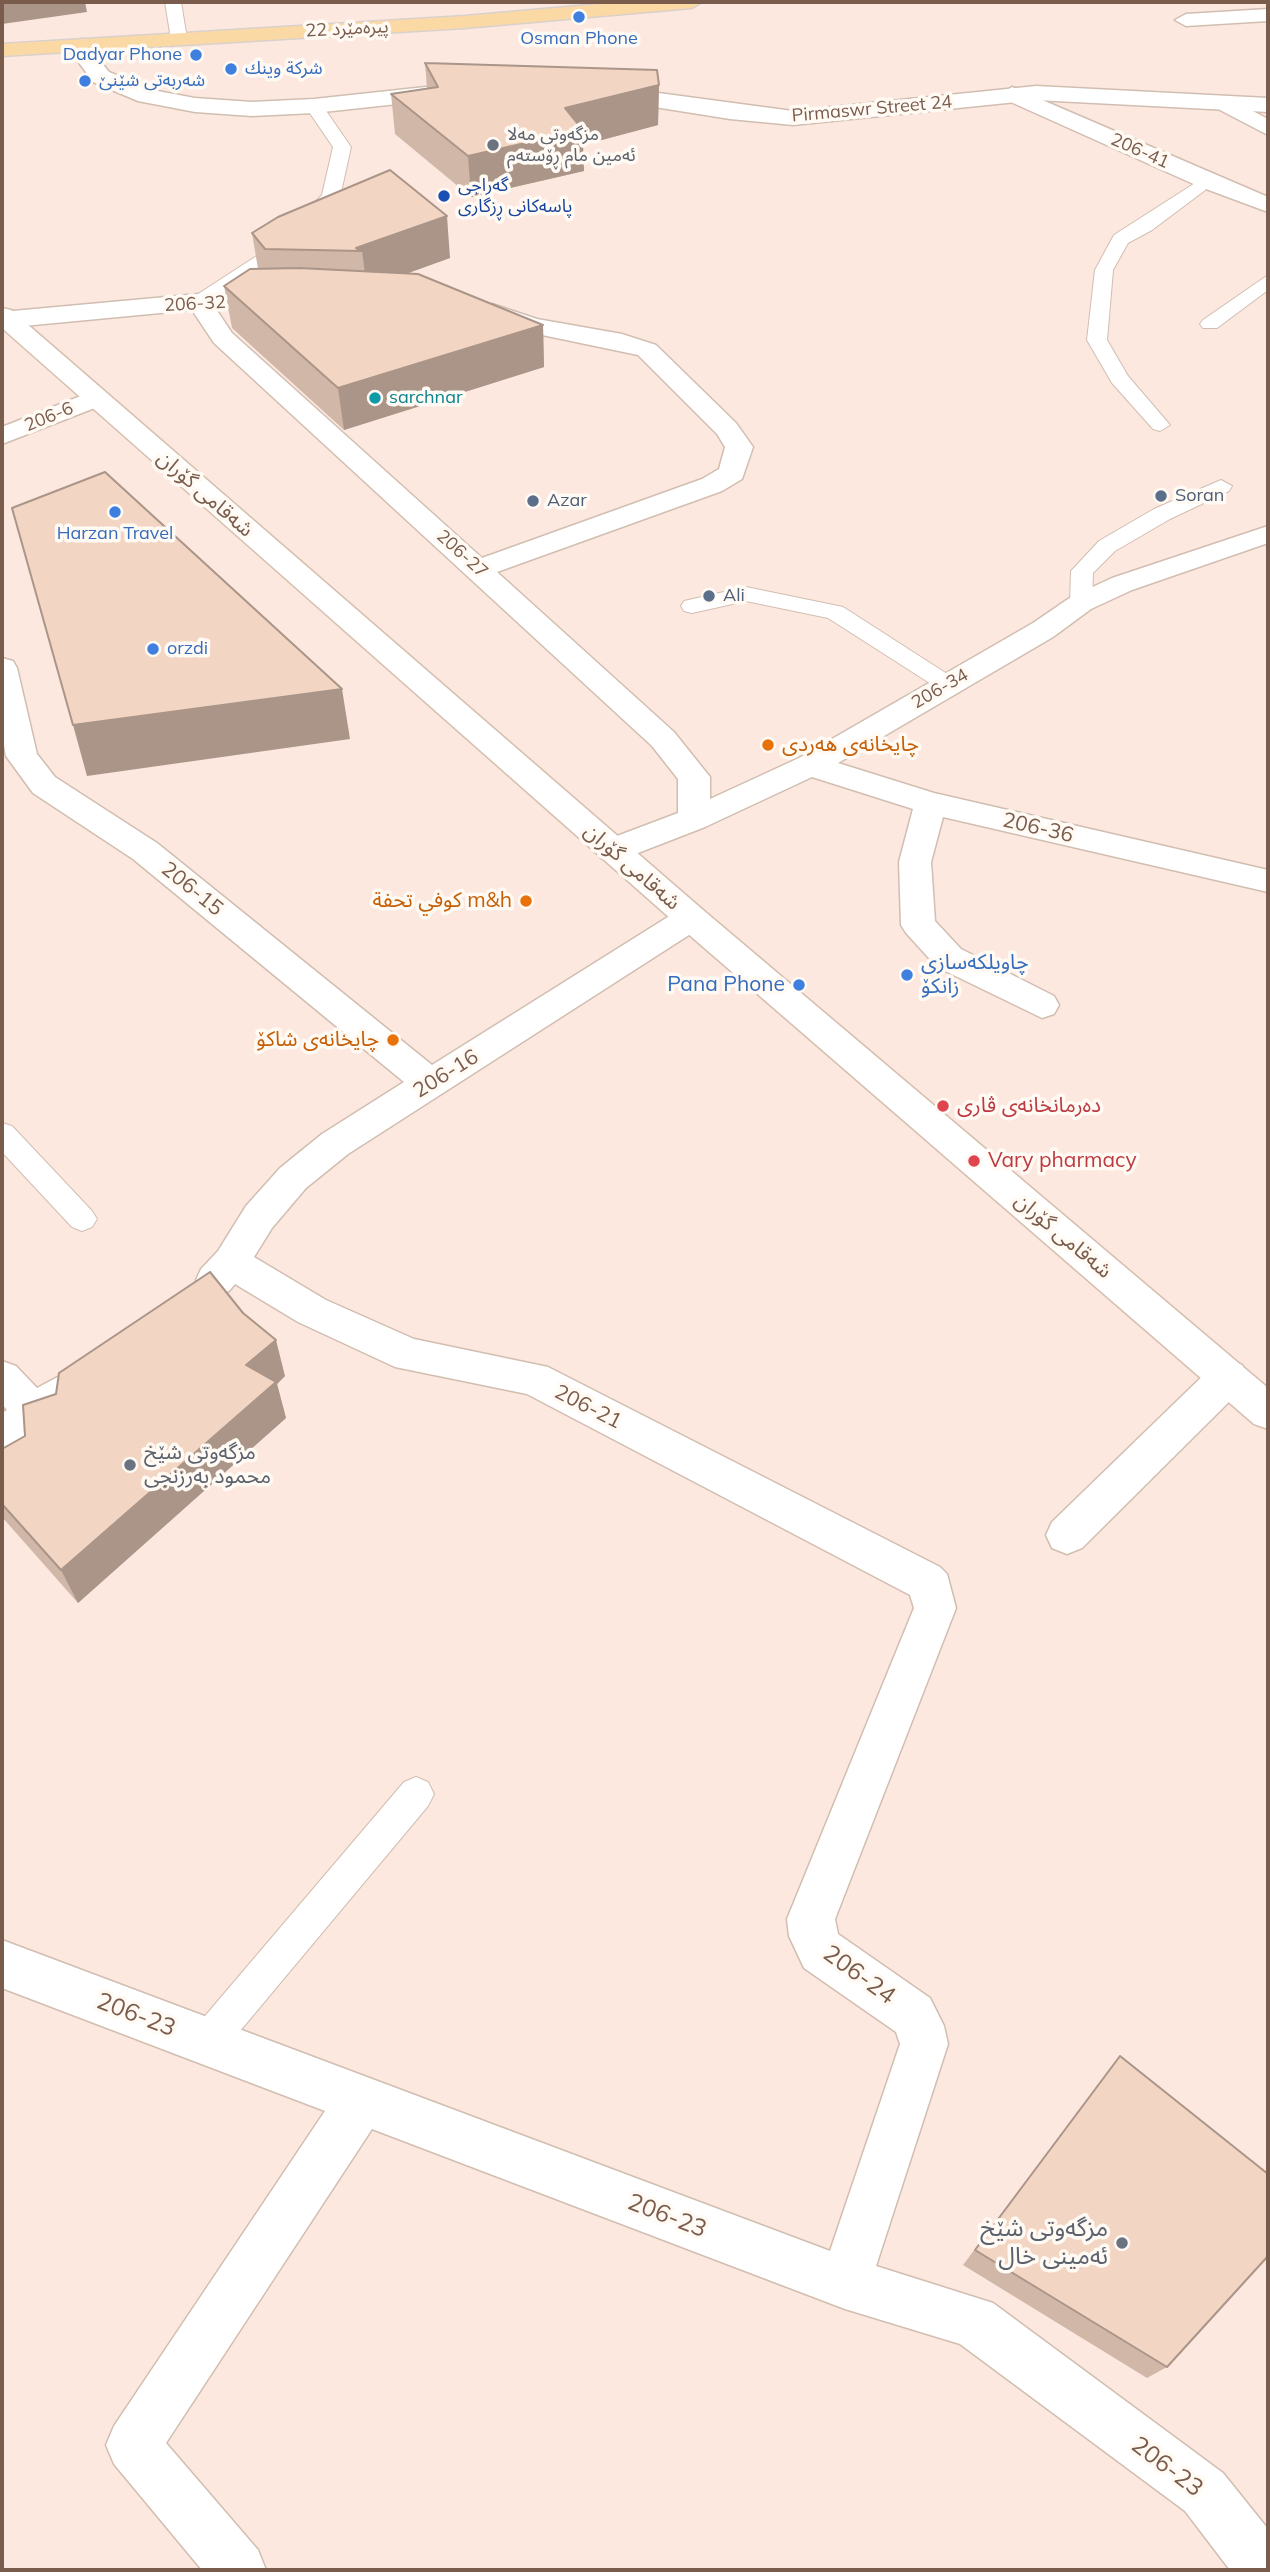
<!DOCTYPE html>
<meta charset="utf-8">
<style>
body{margin:0}
#map{position:relative;width:1270px;height:2572px;overflow:hidden;background:#fdf6ec;font-family:Mulish,sans-serif}
canvas{display:block}
.frame{position:absolute;inset:0;border:4px solid #7a5c4d;pointer-events:none}
</style>
<div id="map">
<canvas width="1270" height="2572"></canvas>
<div class="frame"></div>
</div>
<script>
const ctx = document.querySelector('canvas').getContext('2d');
ctx.lineJoin = 'round';
function paint(path, color) {
  ctx.fillStyle = color;
  ctx.fill(path, 'evenodd');
}
function poly(rows) {
  const path = new Path2D();
  for (const r of rows) {
    path.moveTo(r[0], r[1]);
    for (let i = 2; i < r.length; i += 2) path.lineTo(r[i], r[i + 1]);
  }
  return path;
}
function stroke(path, color, width, dash) {
  ctx.strokeStyle = color;
  ctx.lineWidth = width;
  ctx.lineCap = dash ? 'butt' : 'round';
  ctx.setLineDash(dash || []);
  ctx.stroke(path);
}
function write(font, color, halo, rows, align = 'center') {
  ctx.font = font + ' Mulish,"Noto Sans Arabic",sans-serif';
  ctx.lineWidth = 7;
  ctx.setLineDash([]);
  ctx.textBaseline = 'middle';
  ctx.strokeStyle = halo;
  ctx.fillStyle = color;
  for (const [text, x, y, turn = 0] of rows) {
    ctx.save();
    ctx.translate(x, y);
    ctx.rotate((+turn || 0) * Math.PI / 180);
    ctx.textAlign = isNaN(turn) ? turn : align;
    if (halo) ctx.strokeText(text, 0, 0);
    ctx.fillText(text, 0, 0);
    ctx.restore();
  }
}
paint(poly([
 [2,2,698,2,208,44,731,2,1268,2,1268,2570,2,2570]
]), '#fde8e0');
const service = poly([
 [165,2,181,2,187,39,185,43,179,44,171,39,165,2],
 [314,101,320,102,351,147,340,197,286,254,206,306,192,306,189,302,192,298,272,246,322,195,333,147,305,106,314,101],
 [1206,176,1212,177,1215,181,1212,185,1152,230,1128,243,1113,270,1107,340,1128,376,1170,425,1160,431,1153,429,1112,383,1087,340,1095,270,1114,235,1206,176],
 [1268,275,1268,290,1217,328,1203,328,1200,324,1203,320,1268,275],
 [1221,480,1232,486,1229,491,1170,519,1115,551,1093,573,1092,603,1089,608,1073,608,1070,603,1071,571,1099,541,1154,509,1221,480],
 [746,587,843,607,955,679,959,684,955,689,939,689,828,618,746,601,692,613,684,611,681,606,684,601,746,587],
 [2,1123,12,1126,92,1211,97,1219,92,1227,82,1231,72,1227,2,1152,2,1123],
 [416,1777,428,1782,434,1794,428,1806,220,2055,207,2061,194,2055,188,2042,194,2029,404,1782,416,1777]
]);
const minor = poly([
 [1268,9,1268,21,1186,26,1175,20,1186,14,1268,9],
 [1012,87,1268,197,1268,212,1198,186,1004,99,1001,94,1012,87],
 [1228,98,1268,119,1268,135,1220,110,1217,105,1228,98],
 [279,293,288,295,291,300,288,305,216,309,232,333,482,558,702,479,719,469,725,447,717,434,638,355,523,331,483,317,479,312,483,307,492,304,537,319,622,334,656,345,736,423,753,447,742,479,722,491,497,572,674,732,710,777,710,799,799,758,1033,623,1071,597,1112,578,1268,526,1268,543,1132,590,1091,609,1053,637,838,763,934,793,1268,870,1268,892,943,817,931,862,935,921,961,949,1054,996,1059,1005,1054,1014,1042,1018,937,967,906,933,901,925,899,862,913,809,812,777,705,827,625,858,613,861,601,858,597,850,601,842,678,813,678,779,652,746,214,343,192,310,2,328,2,312,199,294,279,293],
 [96,390,105,392,109,398,105,404,2,444,2,427,96,390],
 [2,658,13,661,17,668,37,754,55,777,157,843,432,1065,679,910,691,906,703,910,708,918,703,926,348,1154,306,1188,272,1228,254,1257,326,1300,414,1339,548,1367,940,1567,947,1574,956,1608,835,1919,838,1934,930,1998,944,2026,948,2044,876,2266,993,2303,1223,2473,1268,2529,1268,2570,1230,2570,1185,2511,960,2344,845,2309,372,2129,166,2443,258,2550,266,2570,202,2570,114,2464,106,2445,114,2426,325,2111,2,1988,2,1940,830,2251,900,2044,896,2032,804,1968,789,1936,787,1919,914,1608,910,1595,527,1394,395,1367,298,1322,235,1284,229,1291,215,1296,201,1291,196,1280,201,1269,218,1251,246,1206,280,1168,322,1134,404,1082,133,859,33,793,6,756,2,735,2,658],
 [1228,1360,1242,1365,1248,1377,1242,1389,1082,1548,1067,1554,1052,1548,1046,1535,1052,1522,1214,1365,1228,1360],
 [2,1361,16,1366,37,1388,65,1373,79,1378,85,1390,79,1402,16,1448,2,1453,2,1413,7,1410,2,1404,2,1361]
]);
const tertiary = poly([
 [82,39,90,40,94,53,109,72,152,90,195,98,252,102,314,99,444,85,455,92,444,99,314,113,252,116,195,112,138,101,93,82,72,53,71,45,82,39],
 [606,86,793,111,1036,86,1268,98,1268,112,1036,100,793,125,730,119,598,98,595,93,606,86]
]);
const secondary = poly([
 [2,308,11,310,703,910,1268,1388,1268,1429,1254,1424,679,926,2,328,2,308]
]);
const primary = poly([
 [623,2,702,2,692,8,465,28,2,56,2,44,465,16,623,2]
]);
stroke(service, '#d1beb0', 2);
stroke(minor, '#d1beb0', 3);
stroke(tertiary, '#d1beb0', 3);
stroke(secondary, '#d6c0b0', 3);
stroke(primary, '#dad1cd', 3);
paint(service, '#fff');
paint(minor, '#fff');
paint(tertiary, '#fff');
paint(secondary, '#fff');
paint(primary, '#fbd9a5');
paint(poly([
 [425,63,659,85,658,125,583,145,584,171,471,197,395,134,391,94,427,88],
 [252,233,450,258,407,273,543,325,544,367,344,430,232,328,224,286,258,269],
 [285,1376,277,1384,286,1418,78,1603,2,1517,2,1449,25,1436],
 [1120,2056,1167,2367,1147,2378,963,2265]
]), '#d1b7a8');
paint(poly([
 [2,2,85,2,87,12,2,24],
 [659,85,658,125,583,145,584,171,471,197,468,156,565,108],
 [447,216,450,258,367,288,362,251,356,248],
 [543,325,544,367,344,430,338,388],
 [342,689,350,739,87,776,73,725],
 [276,1340,285,1376,277,1384,286,1418,78,1603,61,1570,246,1365]
]), '#aa9588');
const building = poly([
 [425,63,657,70,659,85,565,108,583,130,468,156,391,94,438,87,425,63],
 [390,170,447,216,356,248,362,251,265,249,252,233,278,217,390,170],
 [299,268,418,274,543,325,338,388,224,286,250,269,299,268],
 [105,472,342,689,73,725,12,508,105,472],
 [210,1272,243,1313,276,1340,246,1365,276,1382,61,1570,2,1504,2,1449,25,1436,23,1405,56,1394,59,1373,210,1272],
 [1120,2056,1268,2174,1268,2256,1167,2367,975,2250,1120,2056]
]);
paint(building, '#f3d5c3');
stroke(building, '#aa9588', 2);
for (const [x, y, r, color] of [
 [579,17,7,"#3f7fe0"],
 [196,55,7,"#3f7fe0"],
 [231,69,7,"#3f7fe0"],
 [85,81,7,"#3f7fe0"],
 [493,145,7,"#6b7280"],
 [444,196,7,"#1a4fb4"],
 [375,398,7,"#0f9aa8"],
 [1161,496,7,"#5c6f8a"],
 [533,501,7,"#5c6f8a"],
 [115,512,7,"#3f7fe0"],
 [709,596,7,"#5c6f8a"],
 [153,649,7,"#3f7fe0"],
 [768,745,7,"#e8710a"],
 [526,901,7,"#e8710a"],
 [907,975,7,"#3f7fe0"],
 [799,985,7,"#3f7fe0"],
 [393,1040,7,"#e8710a"],
 [943,1106,7,"#e0444e"],
 [974,1161,7,"#e0444e"],
 [130,1465,7,"#6b7280"],
 [1122,2243,7,"#6b7280"]
]) {
  const dot = new Path2D();
  dot.arc(x, y, r, 0, 2 * Math.PI);
  ctx.fillStyle = color;
  ctx.fill(dot);
  stroke(dot, '#fffaf3', 2.5);
}
write('18px', '#7a5c4d', '#fffaf3', [
 ["22 پیرەمێرد",347,29,-3],
 ["Pirmaswr Street 24",872,109,-5],
 ["206-41",1140,151,24],
 ["206-32",195,304,-3],
 ["206-6",49,417,-22],
 ["206-27",462,554,42],
 ["206-34",940,689,-30]
]);
write('18px', '#366cbe', '#fffaf3', [
 ["Osman Phone",579,39,"center"],
 ["Dadyar Phone",182,55,"right"],
 ["شرکة وينك",245,69],
 ["شەربەتی شێنێ",99,81],
 ["Harzan Travel",115,534,"center"],
 ["orzdi",167,649]
], 'left');
write('18px', '#5b616d', '#fffaf3', [
 ["مزگەوتی مەلا",507,135],
 ["ئەمین مام ڕۆستەم",507,156]
], 'left');
write('18px', '#164399', '#fffaf3', [
 ["گەراجی",458,186],
 ["پاسەکانی ڕزگاری",458,207]
], 'left');
write('18px', '#0d838f', '#fffaf3', [
 ["sarchnar",389,398]
], 'left');
write('18px', '#4e5e75', '#fffaf3', [
 ["Soran",1175,496],
 ["Azar",547,501],
 ["Ali",723,596]
], 'left');
write('21px', '#7a5c4d', '#fffaf3', [
 ["شەقامی گۆران",205,494,41],
 ["206-36",1038,828,13],
 ["شەقامی گۆران",632,867,41],
 ["206-15",192,889,39],
 ["206-16",446,1074,-32],
 ["شەقامی گۆران",1063,1236,40],
 ["206-21",588,1407,27]
]);
write('21px', '#c56008', '#fffaf3', [
 ["چایخانەی هەردی",782,745,"left"],
 ["كوفي تحفة m&h",512,901],
 ["چایخانەی شاکۆ",379,1040]
], 'right');
write('21px', '#366cbe', '#fffaf3', [
 ["چاویلكە‌سازی",921,963],
 ["زانكۆ",921,987],
 ["Pana Phone",785,985,"right"]
], 'left');
write('21px', '#be3a42', '#fffaf3', [
 ["دەرمانخانەی ڤاری",957,1106],
 ["Vary pharmacy",988,1161]
], 'left');
write('21px', '#5b616d', '#fffaf3', [
 ["مزگەوتی شێخ",144,1453],
 ["محمود بەرزنجی",144,1477]
], 'left');
write('24px', '#7a5c4d', '#fffaf3', [
 ["206-24",859,1975,36],
 ["206-23",136,2015,21],
 ["206-23",667,2216,21],
 ["206-23",1167,2467,37]
]);
write('24px', '#5b616d', '#fffaf3', [
 ["مزگەوتی شێخ",1108,2229],
 ["ئەمینی خال",1108,2257]
], 'right');
</script>
